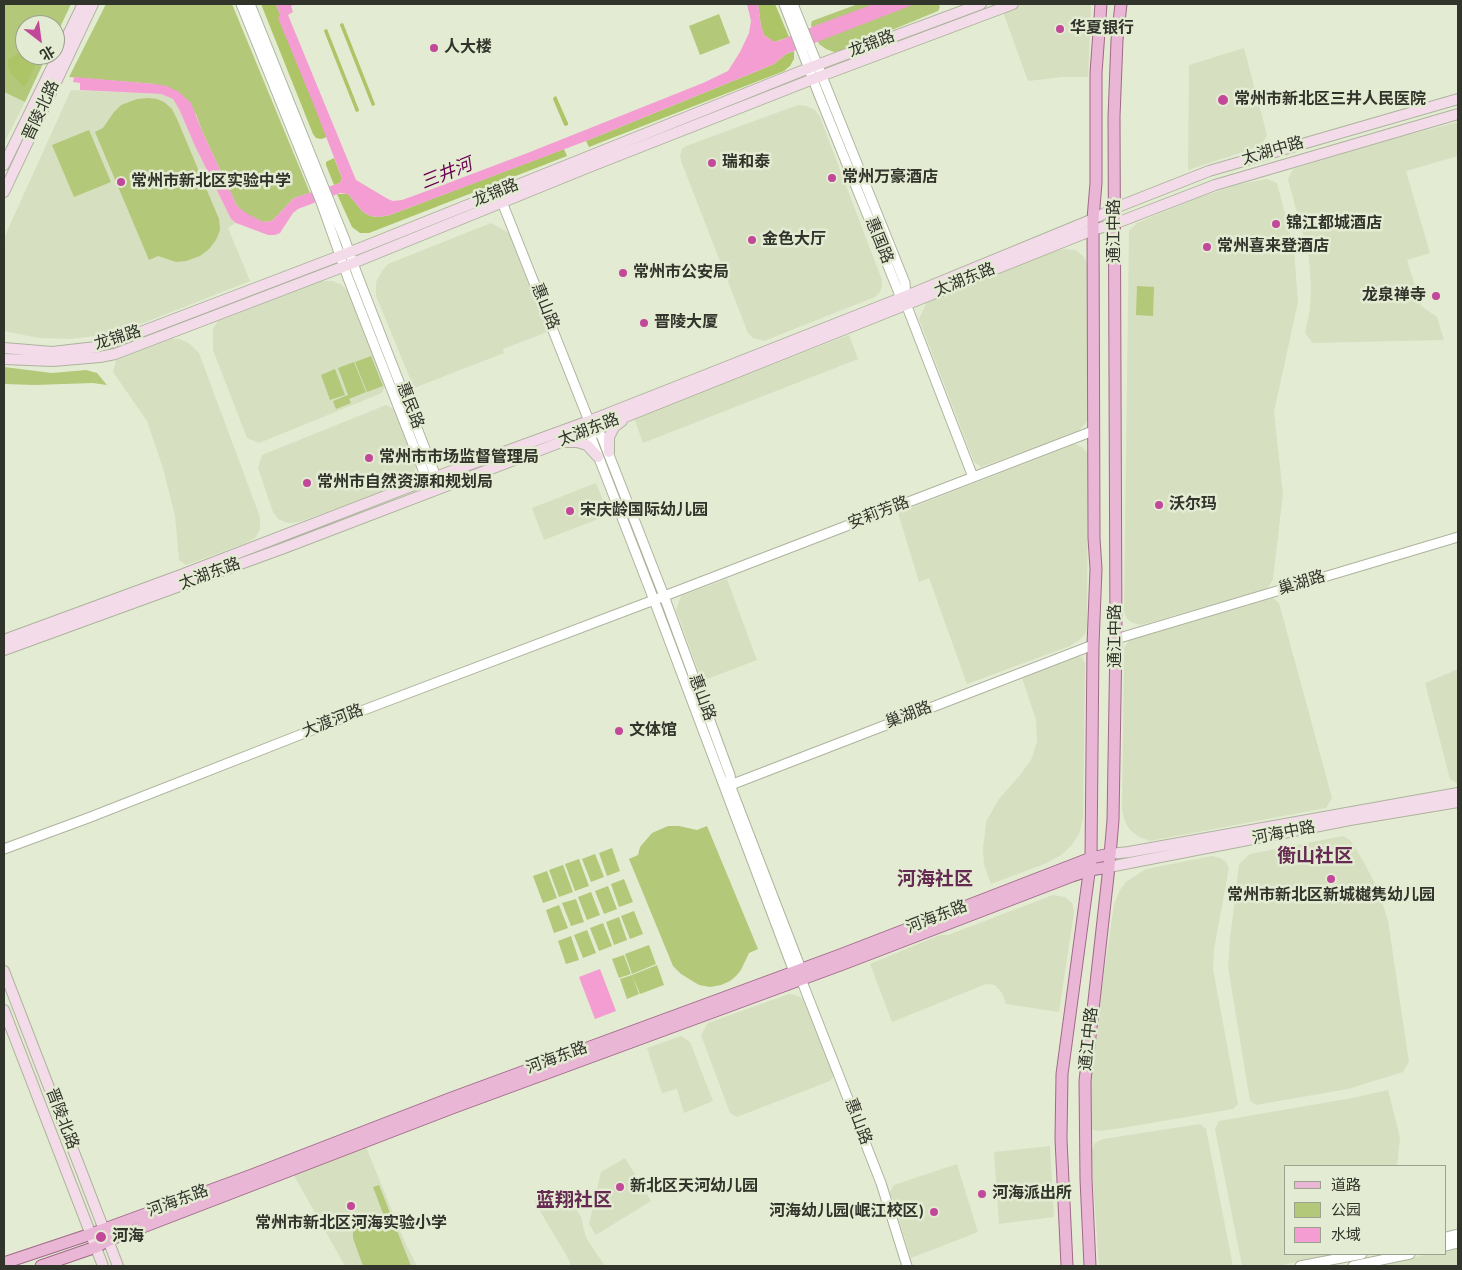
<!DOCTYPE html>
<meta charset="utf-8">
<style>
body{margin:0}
#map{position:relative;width:1462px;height:1270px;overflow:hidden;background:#e4ebd3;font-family:"Source Sans 3","Noto Sans SC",sans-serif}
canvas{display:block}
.frame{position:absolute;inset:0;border:5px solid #31342b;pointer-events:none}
.legend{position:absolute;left:1284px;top:1165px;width:162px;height:90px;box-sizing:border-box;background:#e4ebd3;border:1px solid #9ca290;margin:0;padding:6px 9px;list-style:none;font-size:15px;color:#31342b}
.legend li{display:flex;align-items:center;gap:10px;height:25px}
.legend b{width:25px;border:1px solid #9ca290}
.north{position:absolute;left:15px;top:15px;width:50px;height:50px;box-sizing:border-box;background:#e4ebd3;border:1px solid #9ca290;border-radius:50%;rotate:150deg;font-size:14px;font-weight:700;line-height:20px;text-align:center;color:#31342b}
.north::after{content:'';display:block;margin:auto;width:18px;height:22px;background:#c2489a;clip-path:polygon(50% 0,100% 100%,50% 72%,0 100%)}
</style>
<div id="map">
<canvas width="1462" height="1270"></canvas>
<div class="frame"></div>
<ul class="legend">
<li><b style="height:6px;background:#e9b6d6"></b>道路</li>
<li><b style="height:14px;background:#b3c879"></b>公园</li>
<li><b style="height:14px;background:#f49dd2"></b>水域</li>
</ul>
<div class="north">北</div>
</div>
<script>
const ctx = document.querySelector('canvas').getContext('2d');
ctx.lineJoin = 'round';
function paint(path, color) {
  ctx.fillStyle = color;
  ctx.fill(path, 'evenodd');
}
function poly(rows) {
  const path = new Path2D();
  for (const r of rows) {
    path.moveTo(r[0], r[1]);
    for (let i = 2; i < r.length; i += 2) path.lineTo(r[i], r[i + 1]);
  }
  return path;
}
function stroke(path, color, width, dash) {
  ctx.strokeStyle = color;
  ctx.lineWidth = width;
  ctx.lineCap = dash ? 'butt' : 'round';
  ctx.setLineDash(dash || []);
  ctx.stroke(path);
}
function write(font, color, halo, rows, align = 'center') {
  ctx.font = font + ' "Source Sans 3","Noto Sans SC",sans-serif';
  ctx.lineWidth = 5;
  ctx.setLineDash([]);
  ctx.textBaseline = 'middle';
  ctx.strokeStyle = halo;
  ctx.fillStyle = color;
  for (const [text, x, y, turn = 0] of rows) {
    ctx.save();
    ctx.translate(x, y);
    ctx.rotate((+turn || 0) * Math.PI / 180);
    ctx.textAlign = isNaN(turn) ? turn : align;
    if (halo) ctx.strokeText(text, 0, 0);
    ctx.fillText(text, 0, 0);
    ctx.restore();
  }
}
paint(poly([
 [1024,4,1090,4,1091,7,1088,77,1063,77,1028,81,1003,12],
 [1244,48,1267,135,1261,146,1188,170,1189,65],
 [71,90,161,94,173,99,179,109,195,146,231,219,236,223,228,228,250,281,128,329,102,335,71,339,38,338,4,331,4,249,6,245,4,244,4,238],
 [4,92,25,102,4,143],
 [798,105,807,106,815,110,820,117,882,280,882,286,880,292,875,297,764,341,753,338,748,333,681,161,680,155,682,149,686,146],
 [1458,122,1458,156,1406,171,1430,253,1407,260,1421,306,1437,317,1444,340,1313,343,1305,333,1310,309,1311,288,1309,258,1288,179,1293,169,1397,138],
 [1267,179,1277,183,1294,249,1298,302,1274,412,1283,494,1273,579,1267,589,1141,625,1133,623,1127,619,1124,611,1129,231,1137,223,1200,197,1240,184],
 [491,223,509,233,547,332,503,349,504,353,414,388,376,296,376,282,382,271,388,264],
 [1064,249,1075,250,1083,256,1088,264,1088,420,1078,432,981,467,974,462,919,319,927,302,1054,251],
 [320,281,333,281,342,285,348,292,354,302,385,386,382,393,259,443,247,438,213,350,213,329,218,321],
 [849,335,858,359,643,443,634,418],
 [171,339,180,339,190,344,199,353,260,517,260,529,255,538,246,543,186,565,179,560,175,516,163,468,147,421,113,372,116,360],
 [386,405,394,409,416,467,410,482,299,522,288,523,278,519,273,512,258,468,262,455],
 [1075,444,1082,447,1088,454,1087,627,1085,634,1079,640,1070,646,967,684,929,578,919,582,898,513],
 [596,483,609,515,544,540,532,508],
 [727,579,757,660,702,681,676,610,681,596],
 [1273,598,1279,603,1332,798,1326,808,1150,841,1139,837,1130,830,1125,822,1122,810,1124,648,1130,639],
 [1075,655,1082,657,1085,663,1083,819,1079,834,1071,846,1061,855,1047,863,991,884,984,865,983,849,986,822,999,799,1020,775,1031,760,1037,742,1036,720,1021,675],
 [1458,669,1458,783,1457,783,1450,779,1425,683],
 [1343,836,1351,841,1366,866,1379,892,1388,921,1409,1062,1403,1072,1348,1089,1256,1105,1250,1101,1228,967,1230,939,1239,864,1250,854],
 [1212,856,1220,858,1226,862,1229,868,1214,949,1213,969,1238,1104,1233,1109,1122,1128,1100,1131,1093,1130,1090,1128,1087,1116,1104,973,1114,905,1120,890,1127,881,1146,869],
 [1053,895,1065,897,1072,903,1074,912,1059,1012,1006,1004,1002,993,995,985,986,984,892,1022,870,964,940,935,948,935],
 [789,994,795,995,802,998,808,1006,835,1074,830,1081,737,1117,730,1113,701,1035,708,1023],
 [681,1036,690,1042,713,1101,684,1113,677,1089,662,1093,647,1048],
 [1388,1090,1400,1138,1397,1166,1286,1166,1286,1254,1334,1254,1278,1266,1242,1266,1215,1129,1219,1121,1352,1098],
 [1200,1124,1206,1129,1233,1266,1099,1266,1092,1167,1092,1150,1095,1143,1103,1139],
 [1050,1146,1054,1217,999,1224,994,1152],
 [366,1147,404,1240,417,1266,345,1266,292,1172],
 [625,1158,651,1201,596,1235,589,1224,601,1172],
 [957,1164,978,1232,911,1258,890,1192,894,1185],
 [565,1189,581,1217,586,1238,605,1266,571,1266,568,1258,534,1201],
 [1458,1248,1458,1266,1370,1266,1430,1254,1446,1254,1446,1250]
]), '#d6dfc0');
paint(poly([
 [4,4,71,4,55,38,55,25,25,25,25,55,47,55,25,102,4,92],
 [106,4,232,4,310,193,294,198,272,221,263,222,246,214,237,206,202,131,196,114,155,84,69,77],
 [858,4,938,4,940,7,938,11,841,51,834,52,826,49,819,44,811,25,812,21],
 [719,14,730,43,700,55,689,26],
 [148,98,157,99,164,102,172,109,177,119,219,219,220,230,216,240,209,249,200,256,186,261,176,262,158,256,149,260,95,132,103,128,114,112,121,105,137,99],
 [89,130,111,182,74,197,52,145],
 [1137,286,1154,287,1153,316,1136,315],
 [371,356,383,386,367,392,355,362],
 [354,362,366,392,349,399,351,403,336,409,333,401,348,395,338,368],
 [4,367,52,373,86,370,97,373,107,385,93,383,35,385,4,384],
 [335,369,345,395,330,400,321,375],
 [668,826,679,826,697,830,707,826,758,949,749,953,741,970,736,976,730,981,721,985,710,987,699,985,681,974,673,966,629,859,638,855,640,847,652,833],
 [612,848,620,871,607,876,599,853],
 [595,854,604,877,591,882,582,859],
 [579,859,589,886,575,891,565,864],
 [563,865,573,892,559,897,549,870],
 [547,871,557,898,543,903,533,876],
 [624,879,633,902,619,907,611,884],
 [608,886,617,909,604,914,595,891],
 [591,892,600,915,587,920,578,897],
 [576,899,584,922,571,926,562,903],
 [559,905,568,928,554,933,546,910],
 [634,911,643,934,630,939,621,916],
 [619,917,627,940,614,945,606,922],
 [603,923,612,946,599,951,590,928],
 [587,930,596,953,583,958,574,935],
 [571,936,579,960,566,964,558,941],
 [649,945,656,964,632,974,625,954],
 [624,955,631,974,619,978,612,959],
 [657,965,664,985,640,994,632,975],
 [632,975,639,994,627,999,620,979],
 [379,1185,411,1266,363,1266,353,1238,353,1231,357,1225,364,1220,373,1216,384,1216,373,1187]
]), '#b3c879');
paint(poly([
 [261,4,276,4,327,137,321,139,316,138,313,134],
 [758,4,775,4,789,37,774,42,764,35,761,26],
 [343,23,375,104,375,105,372,106,340,25,340,24],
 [327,29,359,110,359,111,356,112,324,31,324,30],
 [25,48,25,55,40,55,26,85,24,87,11,74,8,68,8,60],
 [794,51,794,59,790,66,784,71,589,147,586,141,755,72,774,64,786,54],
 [556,96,568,123,568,125,565,126,564,125,553,99,554,97],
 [564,149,567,156,369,233,360,233,352,227,337,194,348,194,363,212,370,216,379,217,390,215],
 [334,158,342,178,340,183,334,185,326,165,326,162]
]), '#adc467');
paint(poly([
 [276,4,296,4,291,6,293,12,288,15,356,180,388,199,393,201,402,200,424,192,525,154,703,83,728,71,740,52,749,33,751,21,747,4,758,4,761,26,764,35,774,42,781,40,817,25,874,4,915,4,786,54,774,64,755,72,586,141,390,215,379,217,370,216,363,212,348,194,340,193,298,209,293,213,280,233,275,235,268,235,236,223,231,219,195,146,179,109,173,99,161,94,80,90,80,83,73,82,74,77,155,84,167,86,179,92,191,103,202,131,237,206,246,213,263,222,272,221,294,198,340,183,342,178,315,108,278,18,280,15],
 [600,969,616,1011,595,1019,579,977]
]), '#f49dd2');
const tertiary = poly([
 [241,4,321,202,348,278,427,480,436,490],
 [250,4,345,240,357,274,436,477,436,482],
 [784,4,819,95,901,298,906,304,973,477],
 [793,4,905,283,906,302],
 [500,197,589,421,592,440,654,600,791,964,794,972,798,976],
 [593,425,602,437,664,596,730,775,732,790,801,969,801,979,881,1183,907,1266],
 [1116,639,1458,537],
 [728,786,1093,645],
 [4,849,88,818,348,716,654,600,1093,431],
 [1446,1237,1458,1234],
 [1446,1246,1458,1243],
 [1300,1266,1362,1254],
 [1353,1266,1410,1254]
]);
const secondary = poly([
 [4,165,83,4],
 [4,192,93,4],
 [4,348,52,352,96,347,117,341,363,247,809,68,981,4],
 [4,359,53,361,100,357,115,354,353,263,589,167,813,79,1013,4],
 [566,442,577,442,587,445,598,457],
 [609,452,609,437,614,427,622,421],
 [4,640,181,575,427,480,589,421,906,296,1093,219,1115,208,1209,171,1458,99],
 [4,650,284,548,590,431,1093,230,1114,224,1215,185,1458,114],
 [1110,854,1129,852,1458,793],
 [1109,867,1350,820,1458,802],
 [4,971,118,1266],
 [4,1010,103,1266]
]);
const primary = poly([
 [4,1263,91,1234,252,1175,449,1099,840,955,1091,858,1110,854],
 [41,1266,96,1247,109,1240,452,1108,843,964,1072,876,1090,870,1109,867],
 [1067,1266,1061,1139,1062,1074,1091,858,1093,645,1096,569,1094,538,1093,219,1096,183,1096,73,1101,4],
 [1090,1266,1086,1179,1085,1081,1109,867,1113,820,1116,639,1114,117,1117,40,1121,4]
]);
stroke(tertiary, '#adb49d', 11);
stroke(secondary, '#adb49d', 12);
stroke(primary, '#a06988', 13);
stroke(tertiary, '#fff', 9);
stroke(secondary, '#f4dbea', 10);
stroke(primary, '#e9b6d6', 11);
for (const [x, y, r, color] of [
 [1060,29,5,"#c2489a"],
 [434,48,5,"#c2489a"],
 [1223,100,6,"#c2489a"],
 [712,163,5,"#c2489a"],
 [832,178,5,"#c2489a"],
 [121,182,5,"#c2489a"],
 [1276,224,5,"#c2489a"],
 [752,240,5,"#c2489a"],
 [1207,247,5,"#c2489a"],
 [623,273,5,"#c2489a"],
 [1436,296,5,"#c2489a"],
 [644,323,5,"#c2489a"],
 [369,458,5,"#c2489a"],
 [307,483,5,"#c2489a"],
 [1159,505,5,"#c2489a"],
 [570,511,5,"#c2489a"],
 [619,731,5,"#c2489a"],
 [1331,879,5,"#c2489a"],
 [620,1187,5,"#c2489a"],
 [982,1194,5,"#c2489a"],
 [351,1206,5,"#c2489a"],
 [934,1212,5,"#c2489a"],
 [101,1237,6,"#c2489a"]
]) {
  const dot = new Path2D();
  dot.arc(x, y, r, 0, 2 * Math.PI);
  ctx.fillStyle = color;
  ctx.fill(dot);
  stroke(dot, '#e4ebd3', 2);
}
write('bold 16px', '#31342b', '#e4ebd3', [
 ["华夏银行",1070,29],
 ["人大楼",444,48],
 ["常州市新北区三井人民医院",1234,100],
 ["瑞和泰",722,163],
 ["常州万豪酒店",842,178],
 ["常州市新北区实验中学",131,182],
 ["锦江都城酒店",1286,224],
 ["金色大厅",762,240],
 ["常州喜来登酒店",1217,247],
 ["常州市公安局",633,273],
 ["龙泉禅寺",1426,296,"right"],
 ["晋陵大厦",654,323],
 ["常州市市场监督管理局",379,458],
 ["常州市自然资源和规划局",317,483],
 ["沃尔玛",1169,505],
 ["宋庆龄国际幼儿园",580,511],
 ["文体馆",629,731],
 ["常州市新北区新城樾隽幼儿园",1331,896,"center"],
 ["新北区天河幼儿园",630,1187],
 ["河海派出所",992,1194],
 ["河海幼儿园(岷江校区)",924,1212,"right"],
 ["常州市新北区河海实验小学",351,1224,"center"],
 ["河海",112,1237]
], 'left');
write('16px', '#31342b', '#e4ebd3', [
 ["龙锦路",872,45,-21],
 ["晋陵北路",42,111,-65],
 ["太湖中路",1273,152,-16],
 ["龙锦路",496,194,-22],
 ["通江中路",1115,231,-90],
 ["惠国路",878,241,68],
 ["太湖东路",965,281,-22],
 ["惠山路",544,307,68],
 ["龙锦路",118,339,-17],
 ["惠民路",409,406,69],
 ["太湖东路",589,431,-21],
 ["安莉芳路",879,514,-21],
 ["太湖东路",210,575,-20],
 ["巢湖路",1302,584,-17],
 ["通江中路",1116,636,-90],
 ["惠山路",701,698,70],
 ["巢湖路",909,716,-21],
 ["大渡河路",333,722,-21],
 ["河海中路",1284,834,-11],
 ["河海东路",937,918,-21],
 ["通江中路",1090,1039,-84],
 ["河海东路",557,1059,-20],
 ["晋陵北路",61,1119,69],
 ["惠山路",857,1122,69],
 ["河海东路",178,1202,-20]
]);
write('italic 18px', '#6b004f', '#e4ebd3', [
 ["三井河",447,175,-22]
]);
write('bold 19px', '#652a51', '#e4ebd3', [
 ["衡山社区",1315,858],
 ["河海社区",935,881],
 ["蓝翔社区",574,1202]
]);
</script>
